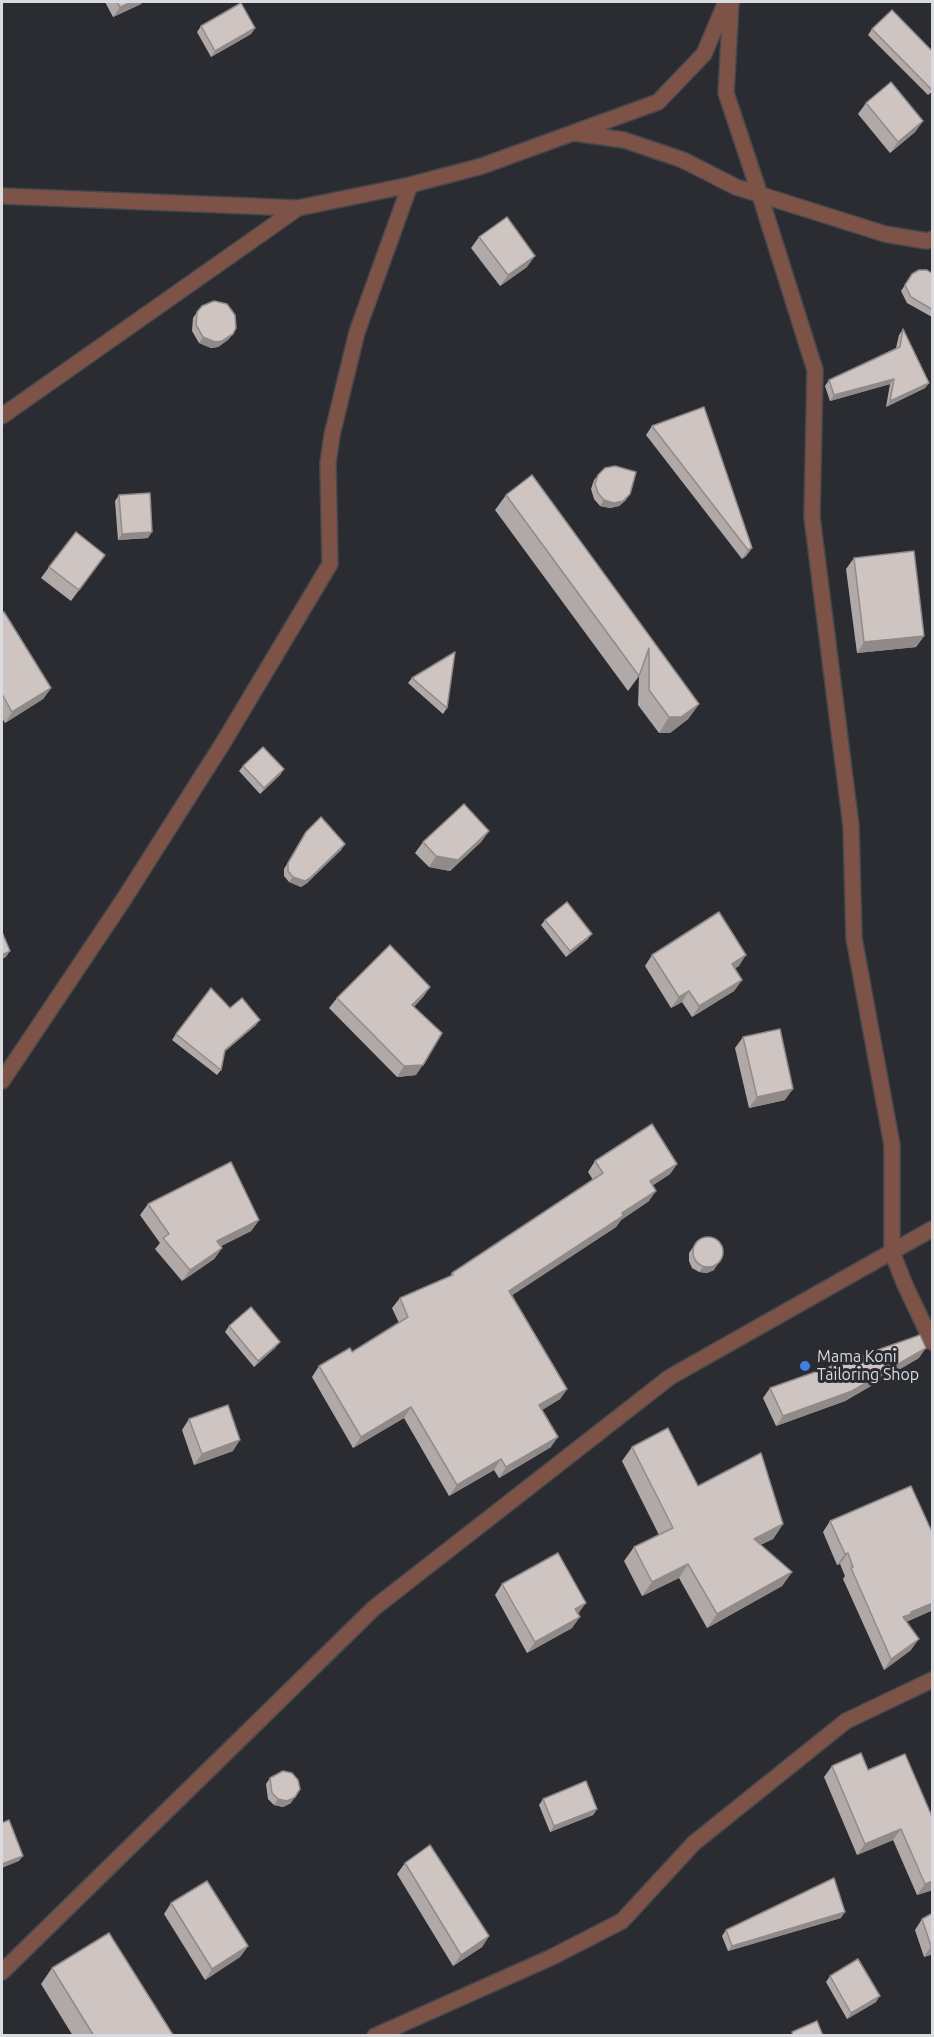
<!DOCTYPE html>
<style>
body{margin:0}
#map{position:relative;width:934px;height:2037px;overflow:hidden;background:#2b2c32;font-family:Ubuntu,sans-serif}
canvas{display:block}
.frame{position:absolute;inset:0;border:3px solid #dadbdf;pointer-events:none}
</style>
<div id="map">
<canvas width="934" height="2037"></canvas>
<div class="frame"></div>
</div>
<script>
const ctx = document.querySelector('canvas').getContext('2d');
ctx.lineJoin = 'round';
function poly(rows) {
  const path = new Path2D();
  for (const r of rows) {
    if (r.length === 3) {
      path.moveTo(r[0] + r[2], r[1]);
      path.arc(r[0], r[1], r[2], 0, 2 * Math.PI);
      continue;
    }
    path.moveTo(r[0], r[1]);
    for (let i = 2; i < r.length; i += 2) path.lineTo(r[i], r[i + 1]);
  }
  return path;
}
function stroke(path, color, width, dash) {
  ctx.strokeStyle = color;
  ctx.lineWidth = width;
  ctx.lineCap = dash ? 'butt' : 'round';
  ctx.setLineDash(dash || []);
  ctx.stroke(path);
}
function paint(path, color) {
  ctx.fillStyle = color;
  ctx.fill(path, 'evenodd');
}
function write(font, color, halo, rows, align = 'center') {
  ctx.font = font + ' Ubuntu,sans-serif';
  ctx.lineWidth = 6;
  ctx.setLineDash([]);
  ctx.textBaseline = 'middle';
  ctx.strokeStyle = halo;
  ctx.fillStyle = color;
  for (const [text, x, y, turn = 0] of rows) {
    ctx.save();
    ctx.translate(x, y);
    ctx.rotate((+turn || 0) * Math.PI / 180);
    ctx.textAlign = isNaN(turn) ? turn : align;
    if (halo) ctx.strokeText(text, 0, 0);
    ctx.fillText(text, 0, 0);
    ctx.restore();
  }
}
const minor = poly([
 [731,2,726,93,757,186,815,370,812,517,851,826,854,938,892,1145,892,1252,905,1285,932,1342],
 [574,133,624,140,683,160,736,187,885,234,927,241,932,239],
 [2,196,298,208,410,185,482,166,658,102,704,54,726,2],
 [2,416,298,208],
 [2,1081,124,899,223,743,330,564,328,463,332,435,357,332,410,185],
 [2,1972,374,1608,670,1377,932,1229],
 [375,2036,552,1957,622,1921,694,1843,846,1721,932,1680]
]);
stroke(minor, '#47484e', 18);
stroke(minor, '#7c5346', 15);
paint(poly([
 [105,2,142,2,141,4,113,17],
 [201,26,255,28,251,34,211,57,197,32],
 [872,29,933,52,933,91,928,95,868,35],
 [866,103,923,121,915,132,890,153,858,114],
 [479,237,527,267,500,286,471,248],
 [912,274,933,274,933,316,932,317,907,303,901,291],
 [197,312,229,339,218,347,211,348,199,343,192,331,193,318],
 [903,329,929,383,925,388,886,407,890,384,830,401,825,386,829,380,896,348,899,335],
 [652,426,752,548,746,556,742,559,646,435],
 [598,475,626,500,619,506,610,508,600,506,594,499,591,489,594,480],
 [119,495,148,538,118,540,115,501],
 [506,495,699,704,688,719,670,733,659,733,638,705,639,676,628,691,495,510],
 [105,555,71,601,41,578,49,567],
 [854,558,924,636,916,647,857,653,846,569],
 [2,613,51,688,43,699,5,723,2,718],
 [412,678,447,708,443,714,408,683],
 [243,766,284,769,280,775,260,794,239,771],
 [489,831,481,842,450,871,429,867,415,853,423,842],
 [306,832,345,844,341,850,307,883,301,887,289,882,284,876,284,869],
 [545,920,588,939,566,957,541,925],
 [652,955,739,966,735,968,742,980,734,991,692,1017,682,1002,671,1008,645,966],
 [430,987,423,997,414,1007,416,1075,397,1077,329,1008,337,998],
 [230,1008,256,1025,224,1052,221,1070,217,1075,172,1040,176,1034],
 [743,1037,785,1100,749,1108,735,1048],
 [595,1161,677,1164,670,1174,653,1185,649,1201,621,1220,616,1227,512,1295,567,1389,560,1399,542,1410,551,1447,499,1478,494,1470,449,1496,404,1418,353,1448,312,1377,319,1366,352,1352,399,1323,392,1308,400,1298,450,1276,452,1273,593,1180,588,1172],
 [148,1204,259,1220,251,1231,221,1246,222,1248,214,1259,182,1281,155,1249,160,1243,140,1215],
 [698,1240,714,1270,707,1273,699,1272,692,1268,689,1261,689,1253],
 [229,1326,276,1347,254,1367,225,1332],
 [919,1358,845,1401,776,1426,763,1398,770,1388],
 [189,1419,233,1451,194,1465,182,1430],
 [632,1447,698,1486,783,1524,773,1539,760,1545,792,1572,782,1586,707,1628,679,1578,642,1596,624,1561,634,1547,659,1535,622,1461],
 [830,1521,931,1530,933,1530,933,1610,906,1622,911,1650,884,1670,843,1579,845,1576,840,1564,837,1565,823,1532],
 [502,1584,578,1614,572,1628,527,1653,495,1595],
 [905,1754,933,1890,917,1895,893,1840,857,1855,824,1777,832,1766,868,1770],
 [270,1778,291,1803,283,1807,274,1805,268,1799,266,1784],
 [543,1799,597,1809,593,1815,550,1832,539,1805],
 [405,1863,489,1936,482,1947,453,1966,397,1874],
 [171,1903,248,1946,240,1957,205,1980,164,1914],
 [933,1913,933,1954,924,1957,915,1930,922,1919],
 [841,1918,728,1951,722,1936,726,1930],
 [52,1968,173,2036,73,2036,41,1984],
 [830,1976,876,2002,847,2019,826,1982]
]), '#b1a9a7');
paint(poly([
 [132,2,142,2,141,4,113,17,120,7],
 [255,28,251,34,211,57,215,51],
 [923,121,915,132,890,153,898,142],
 [535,256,527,267,500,286,508,275],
 [233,334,229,339,218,347,211,348,199,343,203,337],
 [894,379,890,384,830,401,834,395],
 [929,383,925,388,886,407,890,401],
 [630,494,626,500,619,506,610,508,600,506,604,500],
 [152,532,148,538,118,540,122,534],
 [752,548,746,556,742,559,748,550],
 [924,636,916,647,857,653,864,642],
 [51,688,43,699,5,723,12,712],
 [699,704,688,719,670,733,659,733,669,717],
 [284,769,280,775,260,794,264,788],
 [489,831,481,842,450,871,429,867,436,856],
 [345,844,341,850,307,883,301,887,289,882,293,877],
 [592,934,588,939,566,957,570,951],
 [10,951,6,957,2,959,2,955],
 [746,955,739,966,724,975,732,964],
 [742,980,734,991,692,1017,699,1006],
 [430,987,423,997,405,1016,412,1005],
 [689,991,682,1002,671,1008,679,997],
 [260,1020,256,1025,221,1055,225,1050],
 [423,1065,416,1075,397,1077,404,1066],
 [793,1089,785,1100,749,1108,757,1097],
 [677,1164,670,1174,643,1192,650,1181],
 [656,1191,649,1201,621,1220,616,1227,502,1302,509,1291,622,1213],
 [259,1220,251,1231,209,1252,217,1241],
 [222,1248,214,1259,182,1281,190,1270],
 [718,1264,714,1270,707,1273,699,1272,703,1267],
 [280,1342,276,1347,254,1367,258,1361],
 [926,1348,919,1358,845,1401,776,1426,783,1416],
 [567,1389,560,1399,532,1416,539,1405],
 [411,1407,404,1418,353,1448,361,1437],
 [558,1437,551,1447,499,1478,506,1467],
 [240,1440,233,1451,194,1465,202,1454],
 [501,1459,494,1470,449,1496,457,1485],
 [783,1524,773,1539,744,1553,754,1539],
 [848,1553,840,1564,837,1565,845,1554],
 [688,1564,679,1578,642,1596,652,1582],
 [792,1572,782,1586,707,1628,717,1614],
 [586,1603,578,1614,575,1609],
 [933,1603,933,1610,906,1622,903,1617,911,1612],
 [580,1617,572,1628,527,1653,535,1642],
 [919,1639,911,1650,884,1670,891,1659],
 [295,1797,291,1803,283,1807,274,1805,278,1799],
 [597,1809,593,1815,550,1832,554,1826],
 [901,1829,893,1840,857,1855,865,1844],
 [23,1856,19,1861,2,1868,2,1864],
 [933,1881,933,1890,917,1895,925,1884],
 [845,1912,841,1918,728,1951,732,1946],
 [489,1936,482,1947,453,1966,461,1955],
 [933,1945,933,1954,924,1957,931,1946],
 [248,1946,240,1957,205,1980,212,1969],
 [880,1996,876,2002,847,2019,851,2013]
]), '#908a88');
const building = poly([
 [117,2,132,2,120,7,117,2],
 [241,3,255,28,215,51,201,26,241,3],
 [892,10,933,52,932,90,872,29,892,10],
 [891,82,923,121,898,142,866,103,891,82],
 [507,217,535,256,508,275,479,237,507,217],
 [919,270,927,270,933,274,933,310,911,297,905,285,912,274,919,270],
 [214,301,227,304,235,315,236,328,233,334,222,341,215,342,203,337,196,325,197,312,202,306,214,301],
 [903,329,929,383,890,401,894,379,834,395,829,380,900,347,903,329],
 [704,407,752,548,748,550,652,426,704,407],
 [615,466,636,472,630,494,623,501,614,503,604,500,598,493,595,484,598,475,605,468,615,466],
 [532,475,699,704,681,717,669,717,649,690,649,648,639,676,506,495,532,475],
 [150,493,152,532,122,534,119,495,150,493],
 [76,532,105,555,79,590,49,567,76,532],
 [914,551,924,636,864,642,854,558,914,551],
 [4,612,51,688,12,712,2,694,2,613,4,612],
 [455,652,447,708,412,678,455,652],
 [263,747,284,769,264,788,243,766,263,747],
 [464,804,489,831,458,860,436,856,423,842,464,804],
 [321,817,345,844,311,877,305,881,293,877,288,871,288,863,306,832,321,817],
 [567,902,592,934,570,951,545,920,567,902],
 [719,912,746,955,732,964,742,980,699,1006,689,991,679,997,652,955,719,912],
 [2,932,10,951,2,955,2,932],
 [390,945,430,987,412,1005,442,1033,423,1065,404,1066,337,998,390,945],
 [211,988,230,1008,242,998,260,1020,225,1050,221,1070,176,1034,211,988],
 [780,1029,793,1089,757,1097,743,1037,780,1029],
 [652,1124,677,1164,650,1181,656,1191,622,1213,623,1216,509,1291,567,1389,539,1405,558,1437,506,1467,501,1459,457,1485,411,1407,361,1437,319,1366,350,1348,352,1352,408,1317,400,1298,453,1275,452,1273,603,1173,595,1161,652,1124],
 [231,1162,259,1220,217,1241,222,1248,190,1270,163,1238,169,1234,148,1204,231,1162],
 [708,1252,15],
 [251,1307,280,1342,258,1361,229,1326,251,1307],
 [920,1335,926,1348,852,1391,783,1416,770,1388,920,1335],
 [228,1405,240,1440,202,1454,189,1419,228,1405],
 [668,1428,698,1486,761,1453,783,1524,754,1539,792,1572,717,1614,688,1564,652,1582,634,1547,673,1528,632,1447,668,1428],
 [911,1486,931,1530,933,1530,933,1603,911,1612,911,1614,903,1617,919,1639,891,1659,851,1568,853,1567,848,1553,845,1554,830,1521,911,1486],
 [558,1553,586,1603,575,1609,580,1617,535,1642,502,1584,558,1553],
 [861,1753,868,1770,905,1754,933,1819,933,1881,925,1884,901,1829,865,1844,832,1766,861,1753],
 [283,1771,292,1773,298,1780,300,1789,295,1797,287,1801,278,1799,272,1793,270,1778,283,1771],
 [586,1781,597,1809,554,1826,543,1799,586,1781],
 [9,1820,23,1856,2,1864,2,1823,9,1820],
 [430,1845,489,1936,461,1955,405,1863,430,1845],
 [834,1878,845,1912,732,1946,726,1930,834,1878],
 [207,1881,248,1946,212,1969,171,1903,207,1881],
 [933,1913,933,1945,931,1946,922,1919,933,1913],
 [109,1933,173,2035,173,2036,94,2036,52,1968,109,1933],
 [858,1959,880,1996,851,2013,830,1976,858,1959],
 [817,2021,823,2036,793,2036,792,2032,817,2021]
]);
paint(building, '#cec5c2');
stroke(building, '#908a88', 1.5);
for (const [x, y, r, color] of [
 [805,1366,6,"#3f7fe0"]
]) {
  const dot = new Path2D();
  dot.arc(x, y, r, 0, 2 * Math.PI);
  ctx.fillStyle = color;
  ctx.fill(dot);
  stroke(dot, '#2b2c32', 2);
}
write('16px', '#dadbdf', '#2b2c32', [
 ["Mama Koni",817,1357],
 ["Tailoring Shop",817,1375]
], 'left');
</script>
